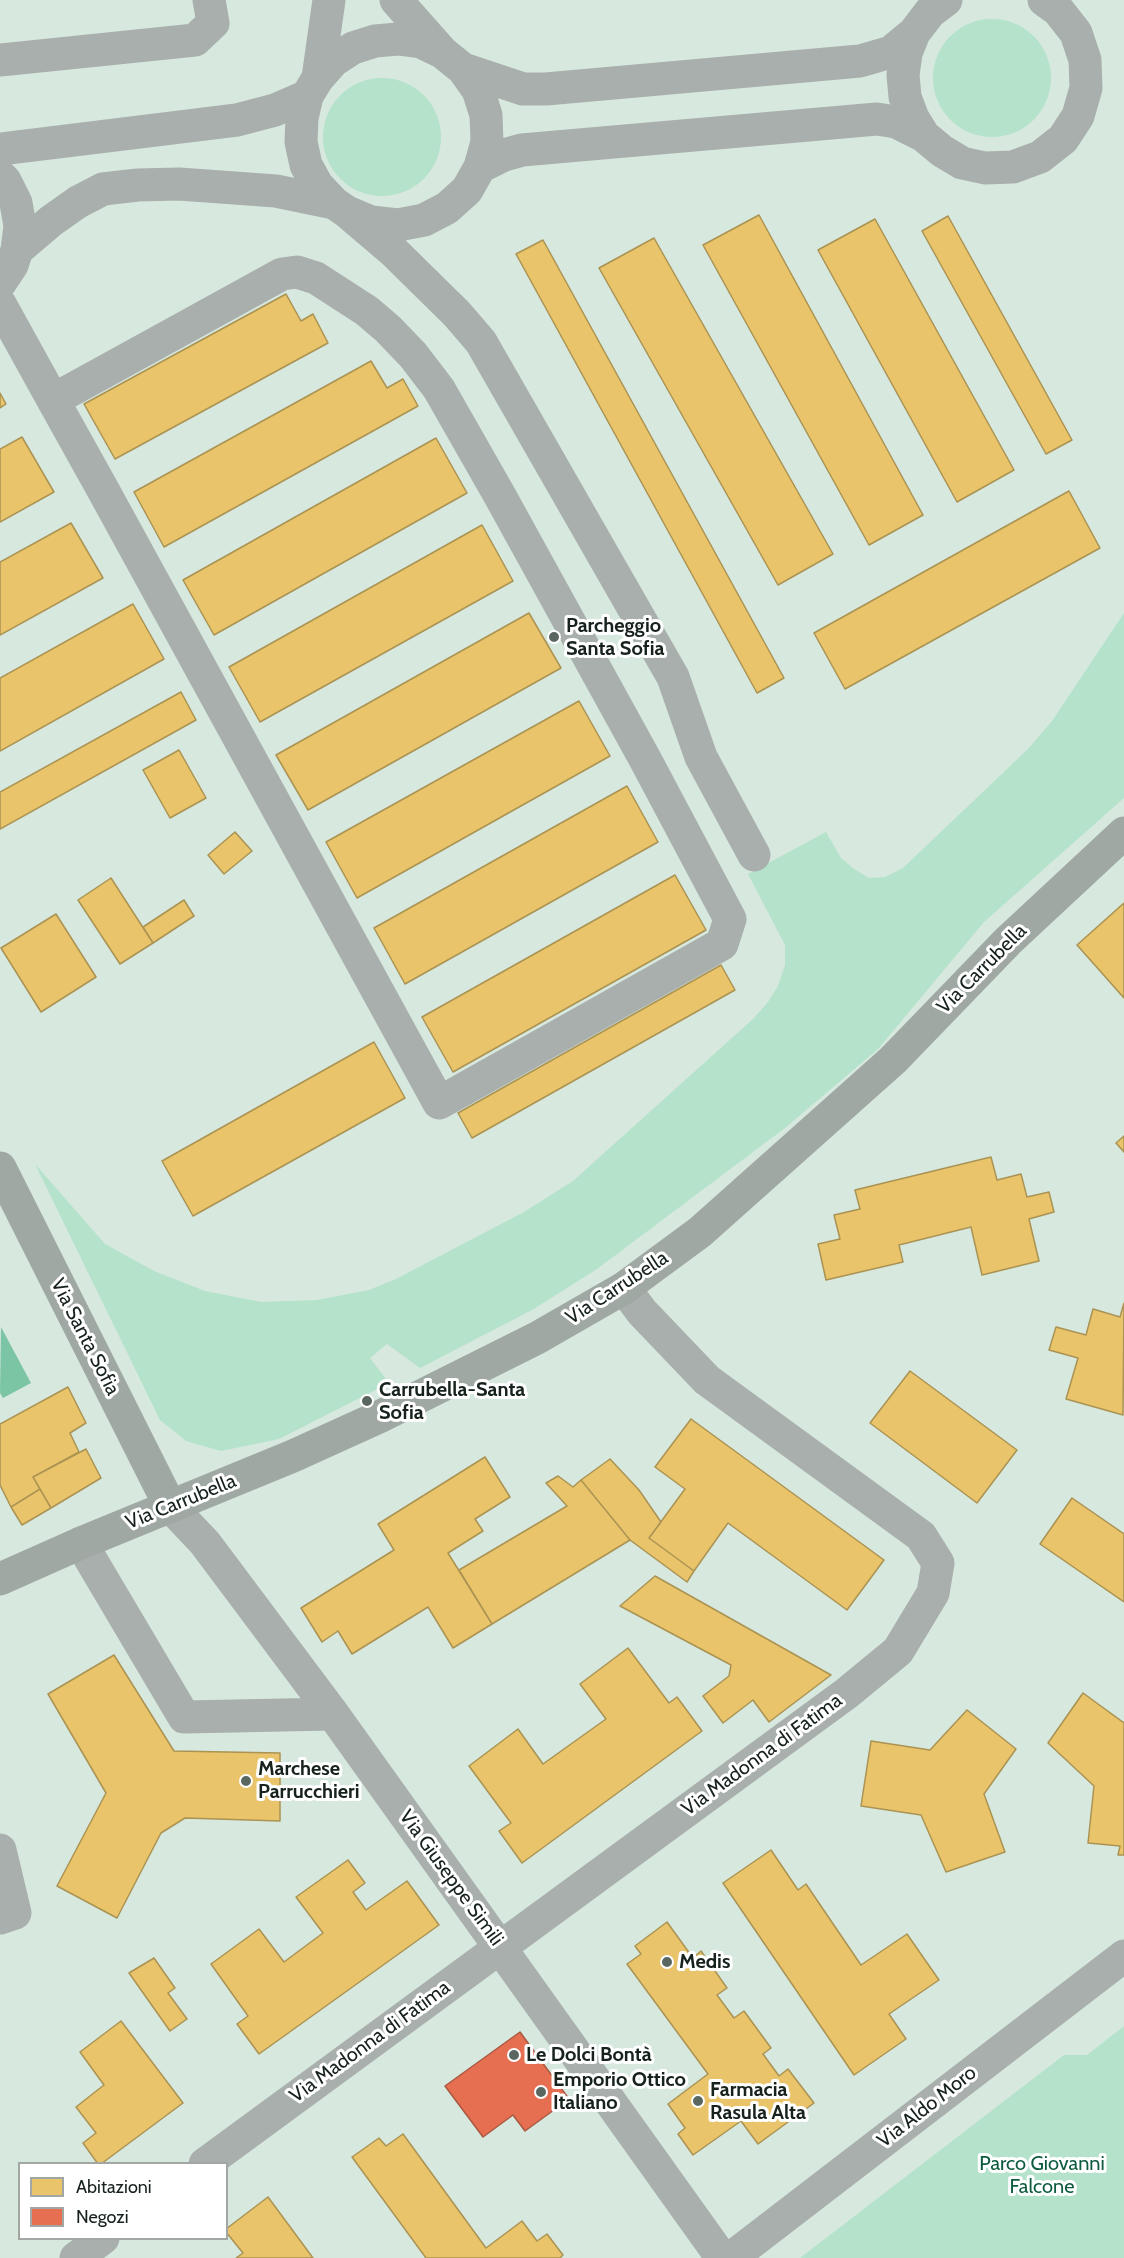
<!DOCTYPE html>
<meta charset="utf-8">
<style>
body{margin:0}
#map{position:relative;width:1124px;height:2258px;overflow:hidden;background:#d7e8df;font-family:Cabin,sans-serif}
canvas{display:block}
.legend{position:absolute;left:18px;top:2162px;width:210px;height:78px;box-sizing:border-box;background:#fff;border:2px solid #a2a7a4;margin:0;padding:8px 10px;list-style:none;font-size:18px;color:#17221c}
.legend li{display:flex;align-items:center;gap:12px;height:30px}
.legend b{width:30px;border:2px solid #a2a7a4}
</style>
<div id="map">
<canvas width="1124" height="2258"></canvas>
<ul class="legend">
<li><b style="height:16px;background:#e9c46a"></b>Abitazioni</li>
<li><b style="height:16px;background:#e76f51"></b>Negozi</li>
</ul>
</div>
<script>
const ctx = document.querySelector('canvas').getContext('2d');
ctx.lineJoin = 'round';
function paint(path, color) {
  ctx.fillStyle = color;
  ctx.fill(path, 'evenodd');
}
function poly(rows) {
  const path = new Path2D();
  for (const r of rows) {
    if (r.length === 3) {
      path.moveTo(r[0] + r[2], r[1]);
      path.arc(r[0], r[1], r[2], 0, 2 * Math.PI);
      continue;
    }
    path.moveTo(r[0], r[1]);
    for (let i = 2; i < r.length; i += 2) path.lineTo(r[i], r[i + 1]);
  }
  return path;
}
function stroke(path, color, width, dash) {
  ctx.strokeStyle = color;
  ctx.lineWidth = width;
  ctx.lineCap = dash ? 'butt' : 'round';
  ctx.setLineDash(dash || []);
  ctx.stroke(path);
}
function write(font, color, halo, rows, align = 'center') {
  ctx.font = font + ' Cabin,sans-serif';
  ctx.lineWidth = 6;
  ctx.setLineDash([]);
  ctx.textBaseline = 'middle';
  ctx.strokeStyle = halo;
  ctx.fillStyle = color;
  for (const [text, x, y, turn = 0] of rows) {
    ctx.save();
    ctx.translate(x, y);
    ctx.rotate((+turn || 0) * Math.PI / 180);
    ctx.textAlign = isNaN(turn) ? turn : align;
    if (halo) ctx.strokeText(text, 0, 0);
    ctx.fillText(text, 0, 0);
    ctx.restore();
  }
}
paint(poly([
 [992,78,59],
 [382,137,59],
 [1124,613,1124,798,984,922,878,1049,785,1128,597,1269,532,1310,420,1368,387,1344,370,1358,389,1383,279,1439,221,1451,186,1441,160,1420,35,1164,105,1244,154,1271,205,1291,261,1302,317,1300,369,1290,396,1279,524,1212,573,1181,753,1019,768,1002,778,986,785,965,785,945,748,874,826,832,841,858,854,869,869,878,885,877,903,868,1028,749,1052,721],
 [1124,2026,1124,2258,800,2258,1064,2055,1087,2055]
]), '#b4e2cb');
paint(poly([
 [1,1327,31,1383,3,1398,0,1393]
]), '#7bc5a4');
const homes = poly([
 [759,215,923,515,869,545,703,245,759,215],
 [948,216,1072,440,1046,454,922,231,948,216],
 [875,219,1014,470,957,502,818,250,875,219],
 [654,238,833,554,778,585,599,268,654,238],
 [543,240,784,678,757,693,516,254,543,240],
 [286,294,301,321,313,314,328,343,115,459,84,404,286,294],
 [371,361,387,388,403,379,418,406,164,547,134,492,371,361],
 [0,393,6,404,0,408,0,393],
 [22,437,54,492,0,522,0,449,22,437],
 [436,438,467,493,214,635,183,580,436,438],
 [1069,491,1100,548,845,689,814,633,1069,491],
 [71,523,103,578,0,635,0,562,71,523],
 [482,525,513,581,260,722,229,667,482,525],
 [133,604,164,659,0,751,0,678,133,604],
 [529,613,561,668,308,810,276,755,529,613],
 [181,692,196,720,0,829,0,792,181,692],
 [579,701,610,756,357,898,326,842,579,701],
 [179,750,206,798,170,818,143,770,179,750],
 [627,786,658,842,405,984,374,928,627,786],
 [235,832,252,851,224,874,208,855,235,832],
 [675,875,706,930,453,1072,422,1017,675,875],
 [111,878,153,943,120,964,78,900,111,878],
 [184,900,194,916,153,943,143,927,184,900],
 [1124,903,1124,998,1077,945,1124,903],
 [56,914,96,977,41,1012,1,948,56,914],
 [721,965,735,990,472,1138,458,1113,721,965],
 [374,1042,405,1098,193,1216,162,1161,374,1042],
 [1124,1136,1124,1152,1116,1143,1124,1136],
 [991,1157,997,1180,1021,1174,1027,1197,1049,1192,1054,1212,1029,1219,1039,1261,982,1275,971,1227,899,1245,903,1262,826,1280,818,1244,840,1239,834,1215,860,1209,855,1190,991,1157],
 [1124,1303,1123,1415,1066,1399,1078,1358,1049,1350,1056,1327,1086,1335,1093,1309,1120,1317,1124,1303],
 [910,1371,1017,1450,977,1503,870,1423,910,1371],
 [68,1387,86,1423,70,1433,79,1452,33,1477,40,1489,11,1507,0,1485,0,1424,68,1387],
 [691,1419,884,1560,847,1610,728,1523,694,1571,649,1538,685,1489,655,1467,691,1419],
 [86,1449,101,1478,51,1508,33,1477,86,1449],
 [485,1457,510,1497,475,1519,483,1531,448,1553,492,1624,453,1648,428,1607,352,1654,338,1631,322,1642,301,1608,394,1550,378,1524,485,1457],
 [610,1459,639,1490,661,1522,649,1538,694,1571,687,1582,630,1540,581,1480,610,1459],
 [558,1476,573,1487,581,1480,630,1540,492,1624,459,1570,567,1506,546,1483,558,1476],
 [40,1489,51,1508,22,1525,11,1507,40,1489],
 [1072,1498,1124,1534,1124,1602,1040,1544,1072,1498],
 [655,1576,831,1675,769,1722,753,1700,723,1723,703,1696,729,1676,731,1665,620,1606,655,1576],
 [628,1648,669,1703,677,1697,702,1731,522,1863,499,1831,511,1823,469,1766,518,1729,543,1764,606,1719,580,1684,628,1648],
 [114,1655,174,1751,280,1753,280,1821,185,1818,161,1833,117,1918,57,1886,106,1793,48,1694,114,1655],
 [1083,1693,1124,1723,1124,1855,1118,1855,1120,1846,1088,1843,1094,1786,1048,1743,1083,1693],
 [967,1710,1016,1749,984,1794,1005,1852,946,1872,921,1815,861,1806,871,1741,930,1750,967,1710],
 [771,1850,798,1890,806,1884,861,1965,907,1934,939,1980,889,2014,906,2039,854,2075,723,1883,771,1850],
 [348,1860,365,1883,353,1892,366,1910,407,1881,439,1925,259,2054,237,2024,248,2016,211,1964,259,1929,284,1962,323,1933,296,1897,348,1860],
 [667,1922,693,1958,701,1951,727,1988,717,1995,734,2018,744,2011,771,2048,763,2054,779,2076,788,2069,814,2103,758,2144,741,2121,693,2155,678,2134,685,2128,668,2104,708,2074,627,1964,641,1954,635,1946,667,1922],
 [154,1958,175,1988,168,1993,187,2019,170,2031,129,1973,154,1958],
 [121,2021,183,2103,101,2164,98,2164,83,2143,96,2133,76,2107,104,2085,80,2052,121,2021],
 [403,2134,486,2248,522,2221,537,2241,547,2234,563,2255,560,2258,426,2258,352,2157,379,2138,386,2146,403,2134],
 [268,2197,313,2258,236,2258,243,2253,226,2232,226,2229,268,2197]
]);
paint(homes, '#e9c46a');
stroke(homes, '#aa9353', 1.5);
const shops = poly([
 [520,2032,569,2099,525,2131,513,2115,483,2137,445,2086,520,2032]
]);
paint(shops, '#e76f51');
stroke(shops, '#a95841', 1.5);
stroke(poly([
 [396,0,442,52,463,69,478,90,486,115,487,142,480,167,467,190,447,208,424,220,398,225,371,222,347,212,334,203,317,185,306,165,301,142,302,118,307,96,318,78,333,61,353,48,375,41,398,39,421,42,442,52],
 [914,33,906,53,903,75,905,97,913,118,924,136,942,151,962,163,985,168,1013,167,1040,157,1063,139,1078,116,1086,88,1085,60,1076,33,1058,10,1044,0],
 [0,60,195,40,213,23,209,0],
 [463,69,523,89,546,89,860,61,891,52,914,33,930,12,946,0],
 [318,78,329,0],
 [0,149,237,120,275,110,307,96],
 [480,167,504,155,522,150,877,119,896,122,924,136],
 [0,176,5,181,16,203,20,226,17,250,12,265,0,283],
 [347,212,394,252,457,314,481,342,673,677,701,757,754,855],
 [17,250,51,221,78,202,103,189,138,185,179,184,276,191,334,203],
 [0,304,53,400,102,488,439,1103,722,944,730,919,645,759,500,496,439,389,413,355,388,329,367,311,316,278,297,272,282,274,53,400],
 [170,1506,205,1543,333,1714,722,2258],
 [81,1543,184,1717,333,1714],
 [0,1850,15,1913,0,1918],
 [205,2164,847,1693,898,1651,933,1593,938,1563,921,1536,707,1380,642,1312,624,1288],
 [76,2258,103,2238],
 [731,2258,1124,1956]
]), '#a9afac', 33);
stroke(poly([
 [0,1168,170,1506],
 [0,1579,81,1543,293,1456,379,1417,537,1338,624,1288,700,1232,893,1060,1008,941,1124,833]
]), '#a0a8a4', 33);
for (const [x, y, r, color] of [
 [554,637,6,"#5a6760"],
 [367,1401,6,"#5a6760"],
 [246,1781,6,"#5a6760"],
 [667,1962,6,"#5a6760"],
 [514,2055,6,"#5a6760"],
 [541,2092,6,"#5a6760"],
 [698,2101,6,"#5a6760"]
]) {
  const dot = new Path2D();
  dot.arc(x, y, r, 0, 2 * Math.PI);
  ctx.fillStyle = color;
  ctx.fill(dot);
  stroke(dot, '#fff', 2);
}
write('bold 20px', '#17221c', '#fff', [
 ["Parcheggio",566,626],
 ["Santa Sofia",566,649],
 ["Carrubella-Santa",379,1390],
 ["Sofia",379,1413],
 ["Marchese",258,1769],
 ["Parrucchieri",258,1792],
 ["Medis",679,1962],
 ["Le Dolci Bontà",526,2055],
 ["Emporio Ottico",553,2080],
 ["Italiano",553,2103],
 ["Farmacia",710,2090],
 ["Rasula Alta",710,2113]
], 'left');
write('20px', '#17221c', '#fff', [
 ["Via Carrubella",982,969,-45],
 ["Via Carrubella",617,1288,-33],
 ["Via Santa Sofia",85,1337,63],
 ["Via Carrubella",181,1502,-22],
 ["Via Madonna di Fatima",762,1755,-36],
 ["Via Giuseppe Simili",451,1878,54],
 ["Via Madonna di Fatima",370,2042,-36],
 ["Via Aldo Moro",927,2107,-38]
]);
write('20px', '#0e5c3f', '#fff', [
 ["Parco Giovanni",1042,2164],
 ["Falcone",1042,2187]
]);
</script>
